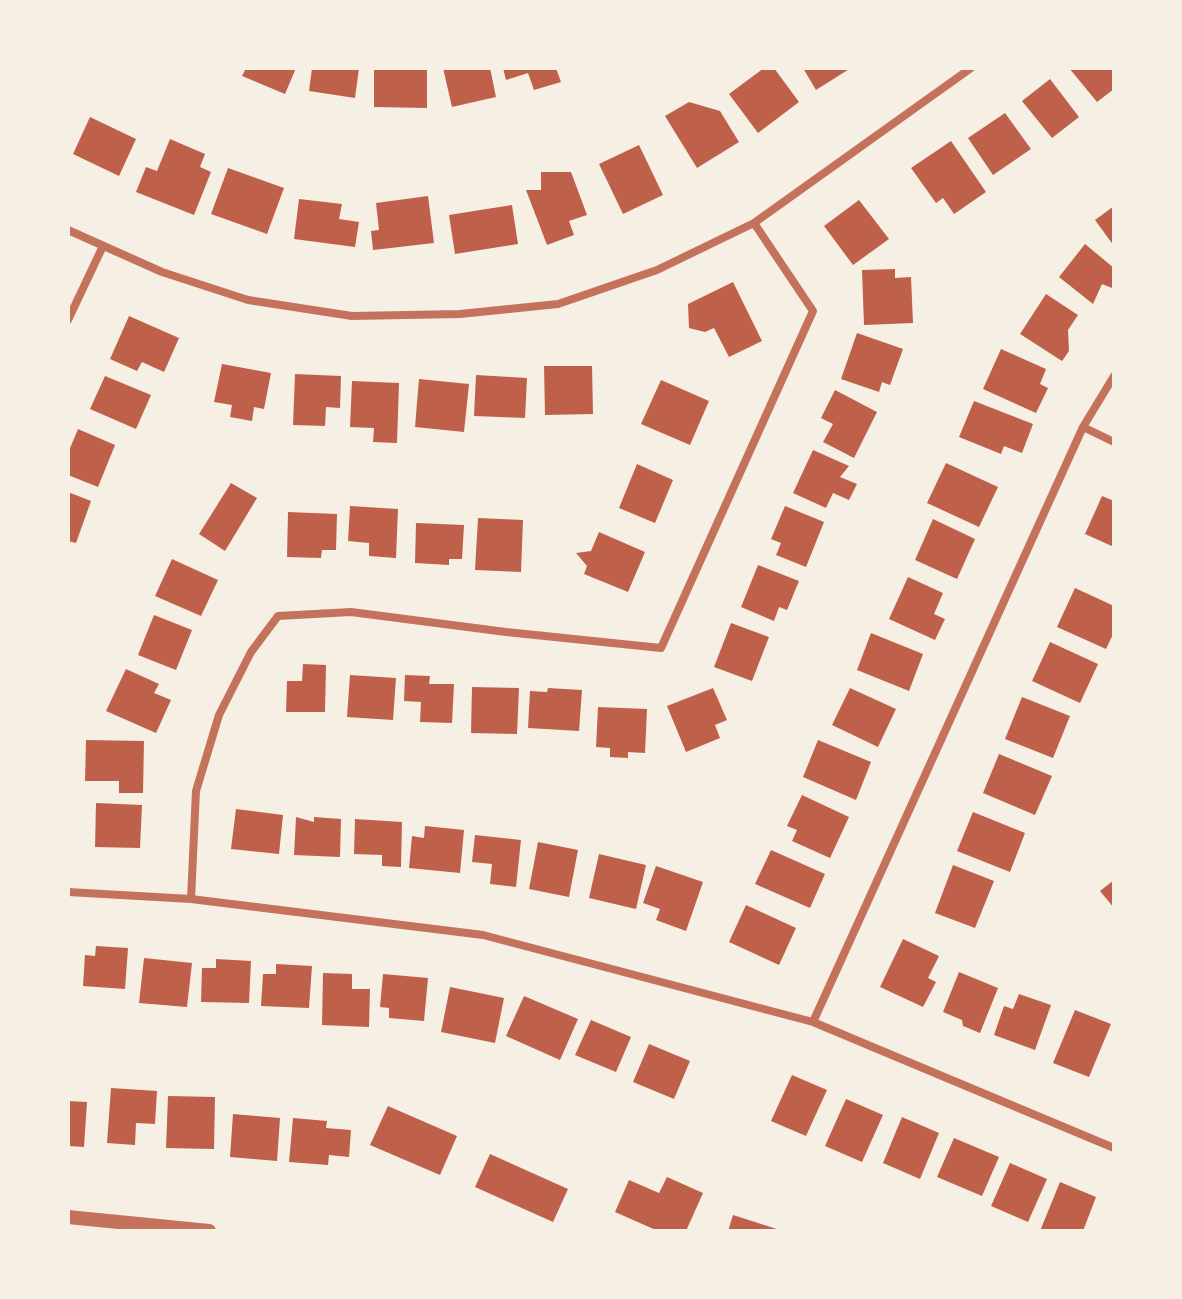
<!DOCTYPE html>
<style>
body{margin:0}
#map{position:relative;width:1182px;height:1299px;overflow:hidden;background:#f6efe4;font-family:Signika,sans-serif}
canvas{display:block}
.frame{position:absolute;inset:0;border:70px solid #f6efe4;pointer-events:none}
</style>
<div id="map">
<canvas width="1182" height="1299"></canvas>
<div class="frame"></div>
</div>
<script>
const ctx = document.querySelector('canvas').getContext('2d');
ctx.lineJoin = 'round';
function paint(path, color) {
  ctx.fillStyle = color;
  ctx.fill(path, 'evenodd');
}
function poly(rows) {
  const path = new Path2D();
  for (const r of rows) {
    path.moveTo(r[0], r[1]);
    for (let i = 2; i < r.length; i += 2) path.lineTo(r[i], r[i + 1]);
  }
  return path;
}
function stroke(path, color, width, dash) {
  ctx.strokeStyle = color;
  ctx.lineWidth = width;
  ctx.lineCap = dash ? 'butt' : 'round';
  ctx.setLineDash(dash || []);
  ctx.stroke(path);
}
paint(poly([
 [246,68,296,68,285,94,242,76],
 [312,68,359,68,355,98,309,91],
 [374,68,427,68,427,108,374,107],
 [443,68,490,68,496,97,452,107],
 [503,68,556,68,561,82,534,90,528,73,506,80],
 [764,68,774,68,799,102,758,133,729,94],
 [803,68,851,68,816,90],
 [1069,68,1114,68,1114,89,1097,102],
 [1050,79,1079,117,1052,138,1022,101],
 [689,102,720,111,739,142,697,168,665,116],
 [1005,113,1031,149,993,175,968,138],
 [90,117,136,139,119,176,73,154],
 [170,139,205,154,200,167,211,172,194,215,136,192,146,167,157,171],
 [951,141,986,192,954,214,943,198,936,203,911,168],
 [639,145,663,195,623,214,599,164],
 [228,168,284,188,267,234,211,214],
 [541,172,571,172,587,215,569,221,574,235,547,245,526,190,541,190],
 [428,196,434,243,373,250,371,231,379,230,376,203],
 [299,199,342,204,339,219,359,222,355,247,294,239],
 [859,200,889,239,853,265,824,226],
 [512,205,518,244,455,254,449,215],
 [1114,206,1114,246,1095,220],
 [1085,244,1114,268,1112,288,1102,284,1093,304,1059,277],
 [895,269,895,278,911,277,913,323,864,325,862,270],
 [733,282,762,341,729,357,714,328,705,332,689,328,688,304],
 [1046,294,1078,315,1068,330,1069,351,1062,361,1020,334],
 [129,316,179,338,164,372,142,362,137,371,110,359],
 [857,333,903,349,890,385,882,382,879,392,841,379],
 [1001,349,1046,369,1040,384,1048,388,1036,413,983,389],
 [222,364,271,373,264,409,254,407,252,421,230,417,232,405,214,402],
 [544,366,592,366,593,414,545,415],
 [295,374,341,376,340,408,326,407,325,426,293,425],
 [476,375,527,378,525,418,474,416],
 [105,376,151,395,136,429,90,409],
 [419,379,469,384,464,432,415,427],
 [661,380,709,401,690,445,641,424],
 [352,381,399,383,397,443,373,442,374,428,350,427],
 [835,390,877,412,854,458,823,442,833,424,821,418],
 [974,401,1033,424,1022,453,1004,446,1001,454,959,437],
 [78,429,115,445,98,487,68,475,68,453],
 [813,450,849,466,840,477,857,484,849,500,833,493,826,508,793,493],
 [946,463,998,487,979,527,927,503],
 [637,464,673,480,655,523,619,508],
 [231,483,257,498,225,551,199,534],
 [68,492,91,501,76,543,68,541],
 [1102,496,1114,501,1114,547,1085,534],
 [350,506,398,509,396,558,369,556,369,543,348,541],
 [785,506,824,522,806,567,776,555,781,543,771,539],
 [288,512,337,514,336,550,322,550,321,558,287,557],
 [478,518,523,520,521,572,475,570],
 [933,519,975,539,957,579,915,560],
 [416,523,464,525,462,559,449,559,449,565,415,563],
 [599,532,645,552,628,592,584,574,587,566,576,553,591,551],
 [172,559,218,580,201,616,155,596],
 [758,565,799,581,787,610,779,607,774,621,741,607],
 [908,577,943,593,934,614,945,619,935,640,889,619],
 [1075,588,1114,606,1114,632,1106,649,1057,627],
 [154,615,192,630,176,670,138,655],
 [731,623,769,637,752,681,714,667],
 [871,633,923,654,909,691,857,670],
 [1050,642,1098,664,1080,703,1032,681],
 [303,664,326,665,325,712,286,712,287,681,302,681],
 [126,669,159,684,154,693,171,700,156,733,106,711],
 [350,675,396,678,393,720,347,717],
 [405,675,430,676,429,684,454,684,452,723,420,722,421,702,404,701],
 [472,687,519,688,517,734,471,733],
 [548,688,582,690,579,731,528,728,530,691,547,692],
 [713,688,727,720,715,725,720,738,686,752,667,706],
 [850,688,896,709,878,747,832,725],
 [1022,697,1070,716,1053,758,1005,739],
 [598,707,647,709,645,753,628,752,628,758,610,757,610,748,596,747],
 [86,740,144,741,143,793,119,793,119,781,85,781],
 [818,740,871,762,856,800,803,777],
 [999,754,1052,776,1035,815,983,793],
 [802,795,849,817,830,858,792,841,797,830,787,826],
 [96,803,142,805,140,848,95,847],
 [236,809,283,815,279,854,231,849],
 [973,812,1025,833,1010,872,957,851],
 [296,817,314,822,314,817,341,819,340,857,294,855],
 [355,819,402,822,401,867,382,866,382,855,354,854],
 [425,826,464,830,460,873,409,868,412,836,424,838],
 [475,835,521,840,516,887,490,884,492,864,472,862],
 [538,842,578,850,569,897,529,889],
 [771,850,825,874,810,908,755,884],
 [599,854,646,865,636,909,589,898],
 [953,865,994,881,975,928,935,913],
 [656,866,703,882,686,931,656,920,660,909,643,903],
 [1114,880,1114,908,1100,891],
 [746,905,796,928,779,965,729,942],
 [903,939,939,956,928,978,936,982,923,1007,880,987],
 [96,946,128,948,125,989,83,986,85,955,95,956],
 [144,958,192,963,187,1007,139,1003],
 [216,959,251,961,249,1003,201,1002,202,968,216,968],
 [276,964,312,966,309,1008,261,1006,263,974,276,974],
 [959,972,998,988,980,1033,963,1026,962,1020,943,1012],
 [323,973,352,974,352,989,370,989,369,1027,322,1025],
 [383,974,428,978,424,1021,389,1018,389,1008,380,1007],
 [450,987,504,998,495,1043,441,1032],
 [1019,994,1051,1005,1035,1050,994,1035,1004,1006,1013,1009],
 [524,996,578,1019,560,1060,506,1036],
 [1075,1010,1111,1024,1089,1077,1053,1063],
 [591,1020,631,1037,616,1072,575,1055],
 [649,1044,690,1061,674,1099,633,1082],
 [792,1075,827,1090,806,1136,771,1121],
 [111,1088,157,1091,155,1124,136,1123,135,1145,107,1143],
 [168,1096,215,1097,214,1149,166,1148],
 [846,1099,883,1115,862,1162,825,1146],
 [68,1101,87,1102,84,1147,68,1146],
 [388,1106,457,1136,440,1175,370,1145],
 [233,1114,280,1118,277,1161,230,1157],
 [902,1117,939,1133,920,1179,883,1163],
 [293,1118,327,1121,326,1128,351,1130,349,1157,329,1155,328,1165,289,1162],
 [954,1138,999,1157,982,1196,937,1177],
 [490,1154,568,1189,553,1222,475,1187],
 [1010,1163,1047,1179,1028,1222,991,1206],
 [667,1177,703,1193,686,1231,658,1231,615,1212,629,1180,659,1193],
 [1060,1182,1096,1197,1083,1231,1040,1231],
 [733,1215,780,1230,780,1231,728,1231]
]), '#bf614a');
stroke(poly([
 [68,230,162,272,248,300,352,316,460,314,558,304,657,270,754,223,971,68],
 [68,320,103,246],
 [1083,427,1114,442],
 [68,892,191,899,483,935,813,1022,1114,1148],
 [191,899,196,791,219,715,251,652,278,616,351,612,506,632,661,648,813,311,754,223],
 [813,1022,1083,427,1114,376]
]), '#c5725c', 8);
stroke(poly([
 [68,1217,209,1231]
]), '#c5725c', 14);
</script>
